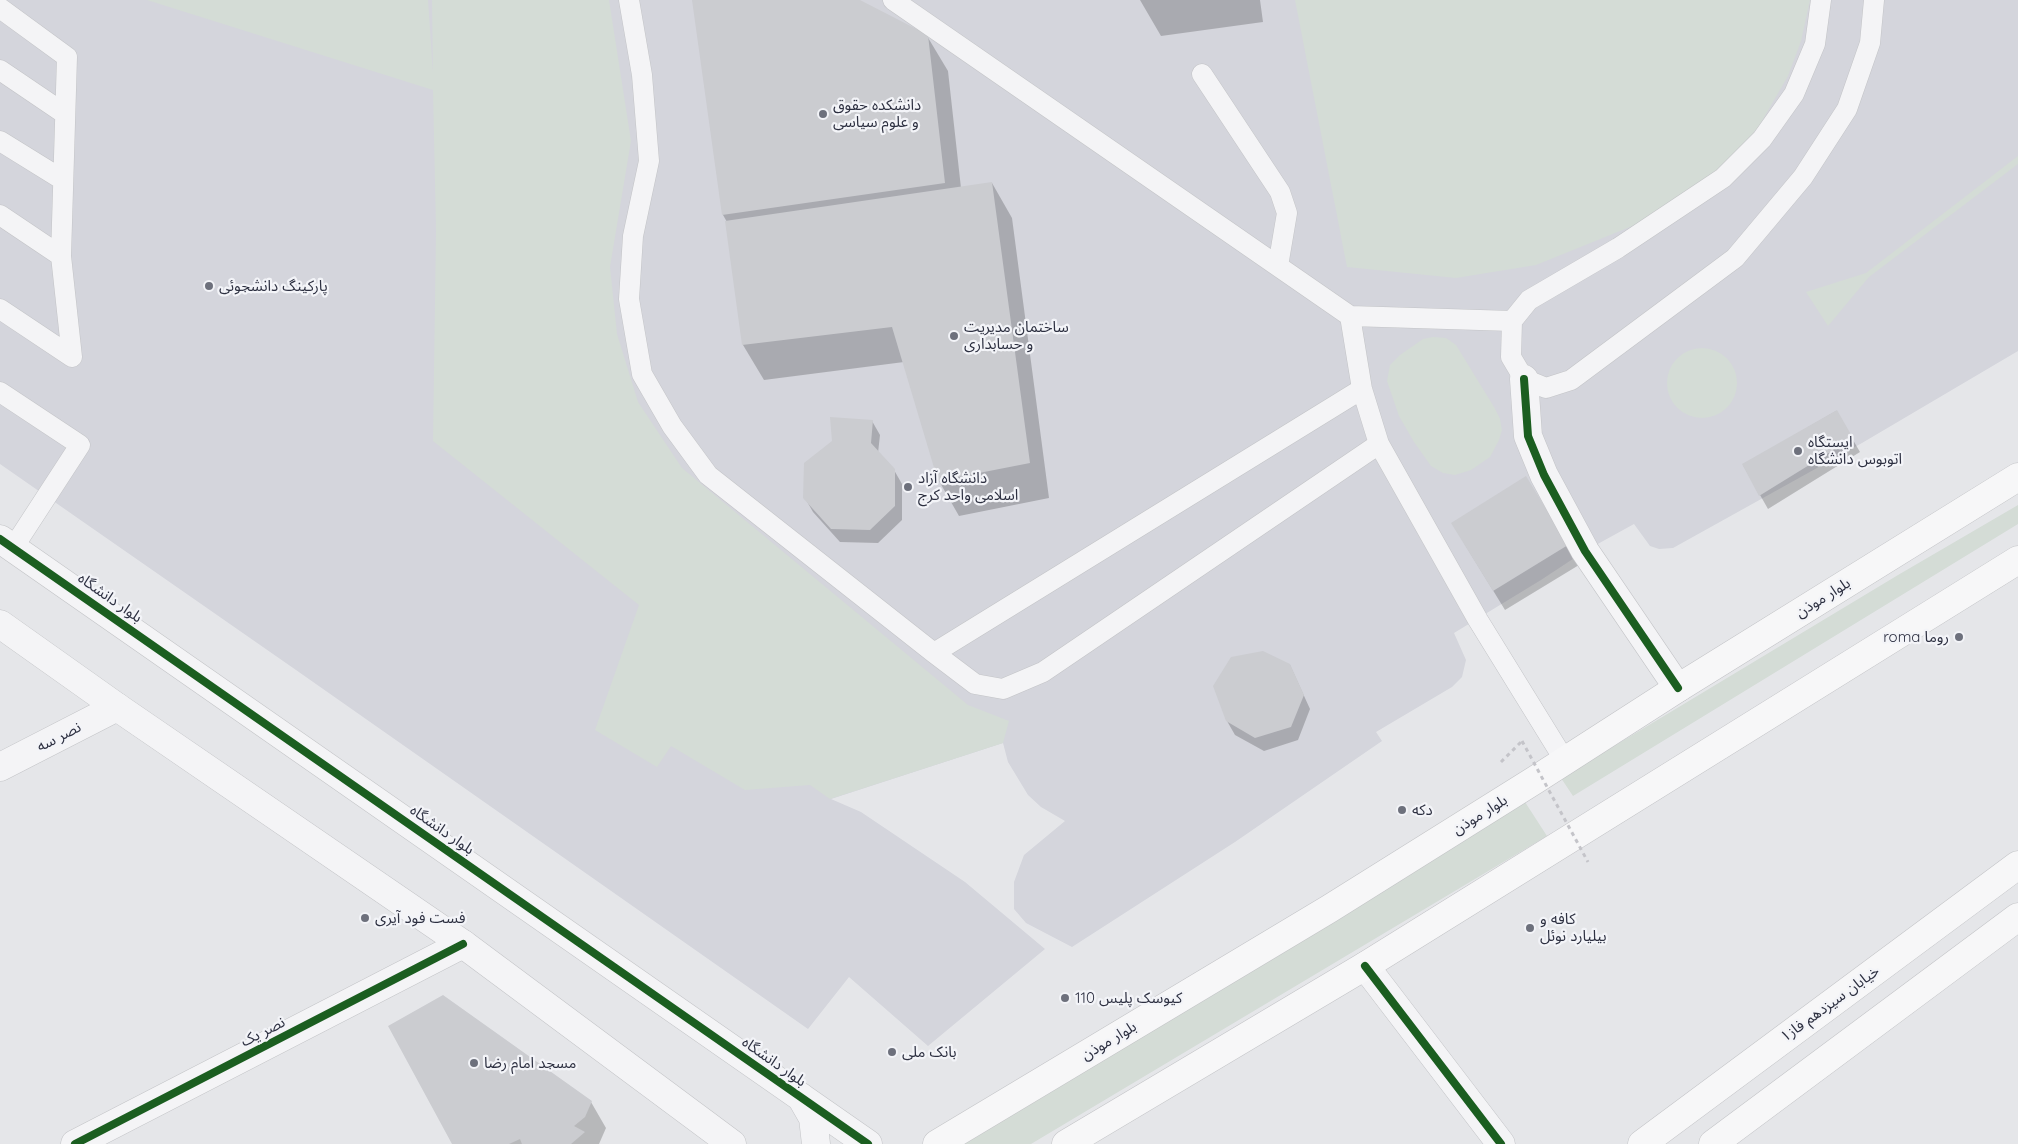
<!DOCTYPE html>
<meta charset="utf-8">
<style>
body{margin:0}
canvas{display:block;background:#e5e6e9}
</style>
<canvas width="2018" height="1144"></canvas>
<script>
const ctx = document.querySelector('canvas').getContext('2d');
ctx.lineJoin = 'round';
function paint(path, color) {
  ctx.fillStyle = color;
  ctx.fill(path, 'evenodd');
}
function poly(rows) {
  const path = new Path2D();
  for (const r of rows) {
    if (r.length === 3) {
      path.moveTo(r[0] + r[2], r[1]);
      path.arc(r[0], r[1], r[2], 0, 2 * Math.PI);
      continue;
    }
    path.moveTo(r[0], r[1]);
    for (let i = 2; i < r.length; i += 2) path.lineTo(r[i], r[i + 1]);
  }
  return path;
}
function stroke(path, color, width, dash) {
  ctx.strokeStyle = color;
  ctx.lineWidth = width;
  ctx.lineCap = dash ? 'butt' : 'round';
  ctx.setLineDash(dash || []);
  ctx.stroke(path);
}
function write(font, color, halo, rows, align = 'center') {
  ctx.font = font + ' Quicksand,"Noto Sans Arabic",sans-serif';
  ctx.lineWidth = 4.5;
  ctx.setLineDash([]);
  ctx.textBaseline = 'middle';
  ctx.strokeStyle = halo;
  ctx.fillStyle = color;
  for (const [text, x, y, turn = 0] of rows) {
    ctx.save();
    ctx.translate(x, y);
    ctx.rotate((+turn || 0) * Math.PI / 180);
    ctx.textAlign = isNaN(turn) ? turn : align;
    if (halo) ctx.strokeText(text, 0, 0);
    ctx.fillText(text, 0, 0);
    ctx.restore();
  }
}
paint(poly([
 [0,0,2018,0,2018,351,1862,443,1673,548,1659,549,1650,546,1634,524,1585,551,1541,580,1454,633,1466,660,1462,677,1452,687,1376,732,1382,741,1235,842,1072,947,1026,923,1014,909,1014,882,1024,855,1065,821,1041,807,1028,795,1008,762,1003,743,831,799,861,812,965,882,1045,949,928,1046,849,977,808,1029,296,670,0,464]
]), '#d4d5dc');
paint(poly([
 [147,0,428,0,433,74,432,0,609,0,631,141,610,267,617,334,638,402,682,468,968,705,1009,721,1003,743,830,799,810,785,745,790,671,746,657,767,595,730,639,605,433,441,436,230,433,90],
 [1295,0,1810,0,1801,41,1788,76,1759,126,1726,167,1657,216,1536,265,1456,278,1347,267],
 [2018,156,2018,164,1869,277,1828,326,1806,292,1866,273],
 [1433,337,1446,338,1456,345,1494,407,1500,419,1502,430,1499,440,1490,457,1471,470,1455,475,1443,473,1431,466,1414,442,1399,416,1387,381,1390,365,1400,355,1423,339],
 [1702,383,35],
 [2018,505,2018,524,1573,796,1561,778,1898,575],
 [1525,802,1547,836,1031,1144,963,1144]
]), '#d4dcd6');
paint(poly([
 [693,0,857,0,927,36,948,71,961,188,992,183,1012,218,1049,498,959,516,939,481,904,362,764,380,743,345,727,222,723,215],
 [1140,0,1260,0,1263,22,1161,36],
 [1836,411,1860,452,1768,509,1743,465],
 [872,421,880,435,878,453,894,470,902,484,902,520,878,543,840,542,813,512,805,498],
 [1464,543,1567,546,1579,565,1505,610],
 [1290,665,1310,709,1298,740,1264,751,1235,735,1227,721],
 [591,1102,606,1128,599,1144,453,1144]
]), '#0003');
paint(poly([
 [692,0,860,0,928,35,945,183,722,215],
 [992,182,1030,463,938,481,892,327,742,345,725,221],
 [1837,410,1853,438,1759,496,1742,464],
 [830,417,873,420,871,443,895,469,895,506,870,530,831,529,803,498,804,463,832,441],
 [1526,476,1568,545,1493,591,1451,523],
 [1263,651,1290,664,1304,695,1291,727,1255,738,1226,721,1213,686,1231,657],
 [443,995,592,1101,585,1117,574,1126,585,1132,571,1144,522,1144,520,1139,509,1144,452,1144,388,1026]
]), '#cbccd0');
const service = poly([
 [629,0,642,75,649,161,633,236,629,299,642,374,672,426,708,475,934,653,975,684,1003,689,1043,672,1379,444],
 [893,0,1350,316,1512,321],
 [1821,0,1815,44,1794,94,1762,139,1723,178,1618,248,1529,300,1512,321,1511,357,1524,379,1546,388,1571,380,1735,258,1803,177,1847,109,1870,43,1874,0],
 [0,8,67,57,61,256,0,215],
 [0,70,65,114],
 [1202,74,1280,192,1287,213,1278,266],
 [0,141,63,180],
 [61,256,72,357],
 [0,309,72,357],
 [1350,316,1362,389,1379,444,1478,620,1565,761],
 [0,392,80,445,13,548],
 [934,653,1362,389]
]);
const minor = poly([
 [1524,379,1528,436,1544,475,1585,551,1678,688],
 [0,767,117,707],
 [1365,966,1501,1144],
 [75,1144,463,944]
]);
const tertiary = poly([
 [0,539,868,1144],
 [0,624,117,707,463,944,732,1144],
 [801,1097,813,1118,816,1144]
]);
const secondary = poly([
 [1642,1144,2018,865],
 [1713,1144,2018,917]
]);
const primary = poly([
 [937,1144,1329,909,1535,780,1678,688,2018,477],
 [1066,1144,1365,966,2018,560]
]);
stroke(service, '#c3c4c7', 21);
stroke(minor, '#c3c4c7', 29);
stroke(tertiary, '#c3c4c7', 29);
stroke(secondary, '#c3c4c7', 29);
stroke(primary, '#c2c3c6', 29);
stroke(poly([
 [1501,762,1521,742]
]), '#c4c4c9', 3, [4, 4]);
stroke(service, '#f4f4f6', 20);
stroke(minor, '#f4f4f6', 28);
stroke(tertiary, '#f4f4f6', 28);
stroke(secondary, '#f7f7f8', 28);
stroke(primary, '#f7f7f8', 28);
stroke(poly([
 [1522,741,1588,862]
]), '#c4c4c9', 3, [4, 4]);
stroke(poly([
 [1524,379,1528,436,1544,475,1585,551,1678,688],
 [0,539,868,1144],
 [1365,966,1501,1144],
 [75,1144,463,944]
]), '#1b5e20', 8);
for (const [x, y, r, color] of [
 [823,114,5,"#6d707c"],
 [209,286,5,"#6d707c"],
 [954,336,5,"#6d707c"],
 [1798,451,5,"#6d707c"],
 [908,487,5,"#6d707c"],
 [1959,637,5,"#6d707c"],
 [1402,810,5,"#6d707c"],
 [365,918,5,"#6d707c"],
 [1530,928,5,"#6d707c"],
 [1065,998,5,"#6d707c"],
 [892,1052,5,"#6d707c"],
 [474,1063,5,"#6d707c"]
]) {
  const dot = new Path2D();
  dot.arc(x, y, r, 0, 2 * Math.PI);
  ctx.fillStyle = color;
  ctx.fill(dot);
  stroke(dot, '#f3f4f8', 2);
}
write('15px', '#2d3041', '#f3f4f8', [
 ["دانشکده حقوق",833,105],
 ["و علوم سیاسی",833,122],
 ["پارکینگ دانشجوئی",219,286],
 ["ساختمان مدیریت",964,327],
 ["و حسابداری",964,344],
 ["ایستگاه",1808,442],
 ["اتوبوس دانشگاه",1808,459],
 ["دانشگاه آزاد",918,478],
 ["اسلامی واحد کرج",918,495],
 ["roma روما",1949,637,"right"],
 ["دکه",1412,810],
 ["فست فود آیری",375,918],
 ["کافه و",1540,919],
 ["بیلیارد نوئل",1540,936],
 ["کیوسک پلیس 110",1075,998],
 ["بانک ملی",902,1052],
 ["مسجد امام رضا",484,1063]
], 'left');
write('15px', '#2d3041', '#f3f4f8', [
 ["بلوار دانشگاه",110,598,35],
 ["بلوار موذن",1823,598,-32],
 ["نصر سه",59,737,-27],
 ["بلوار موذن",1480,815,-32],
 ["بلوار دانشگاه",442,830,35],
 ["خیابان سیزدهم فاز۱",1830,1004,-36],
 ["نصر یک",263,1032,-27],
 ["بلوار موذن",1109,1041,-31],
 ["بلوار دانشگاه",774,1062,35]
]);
</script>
